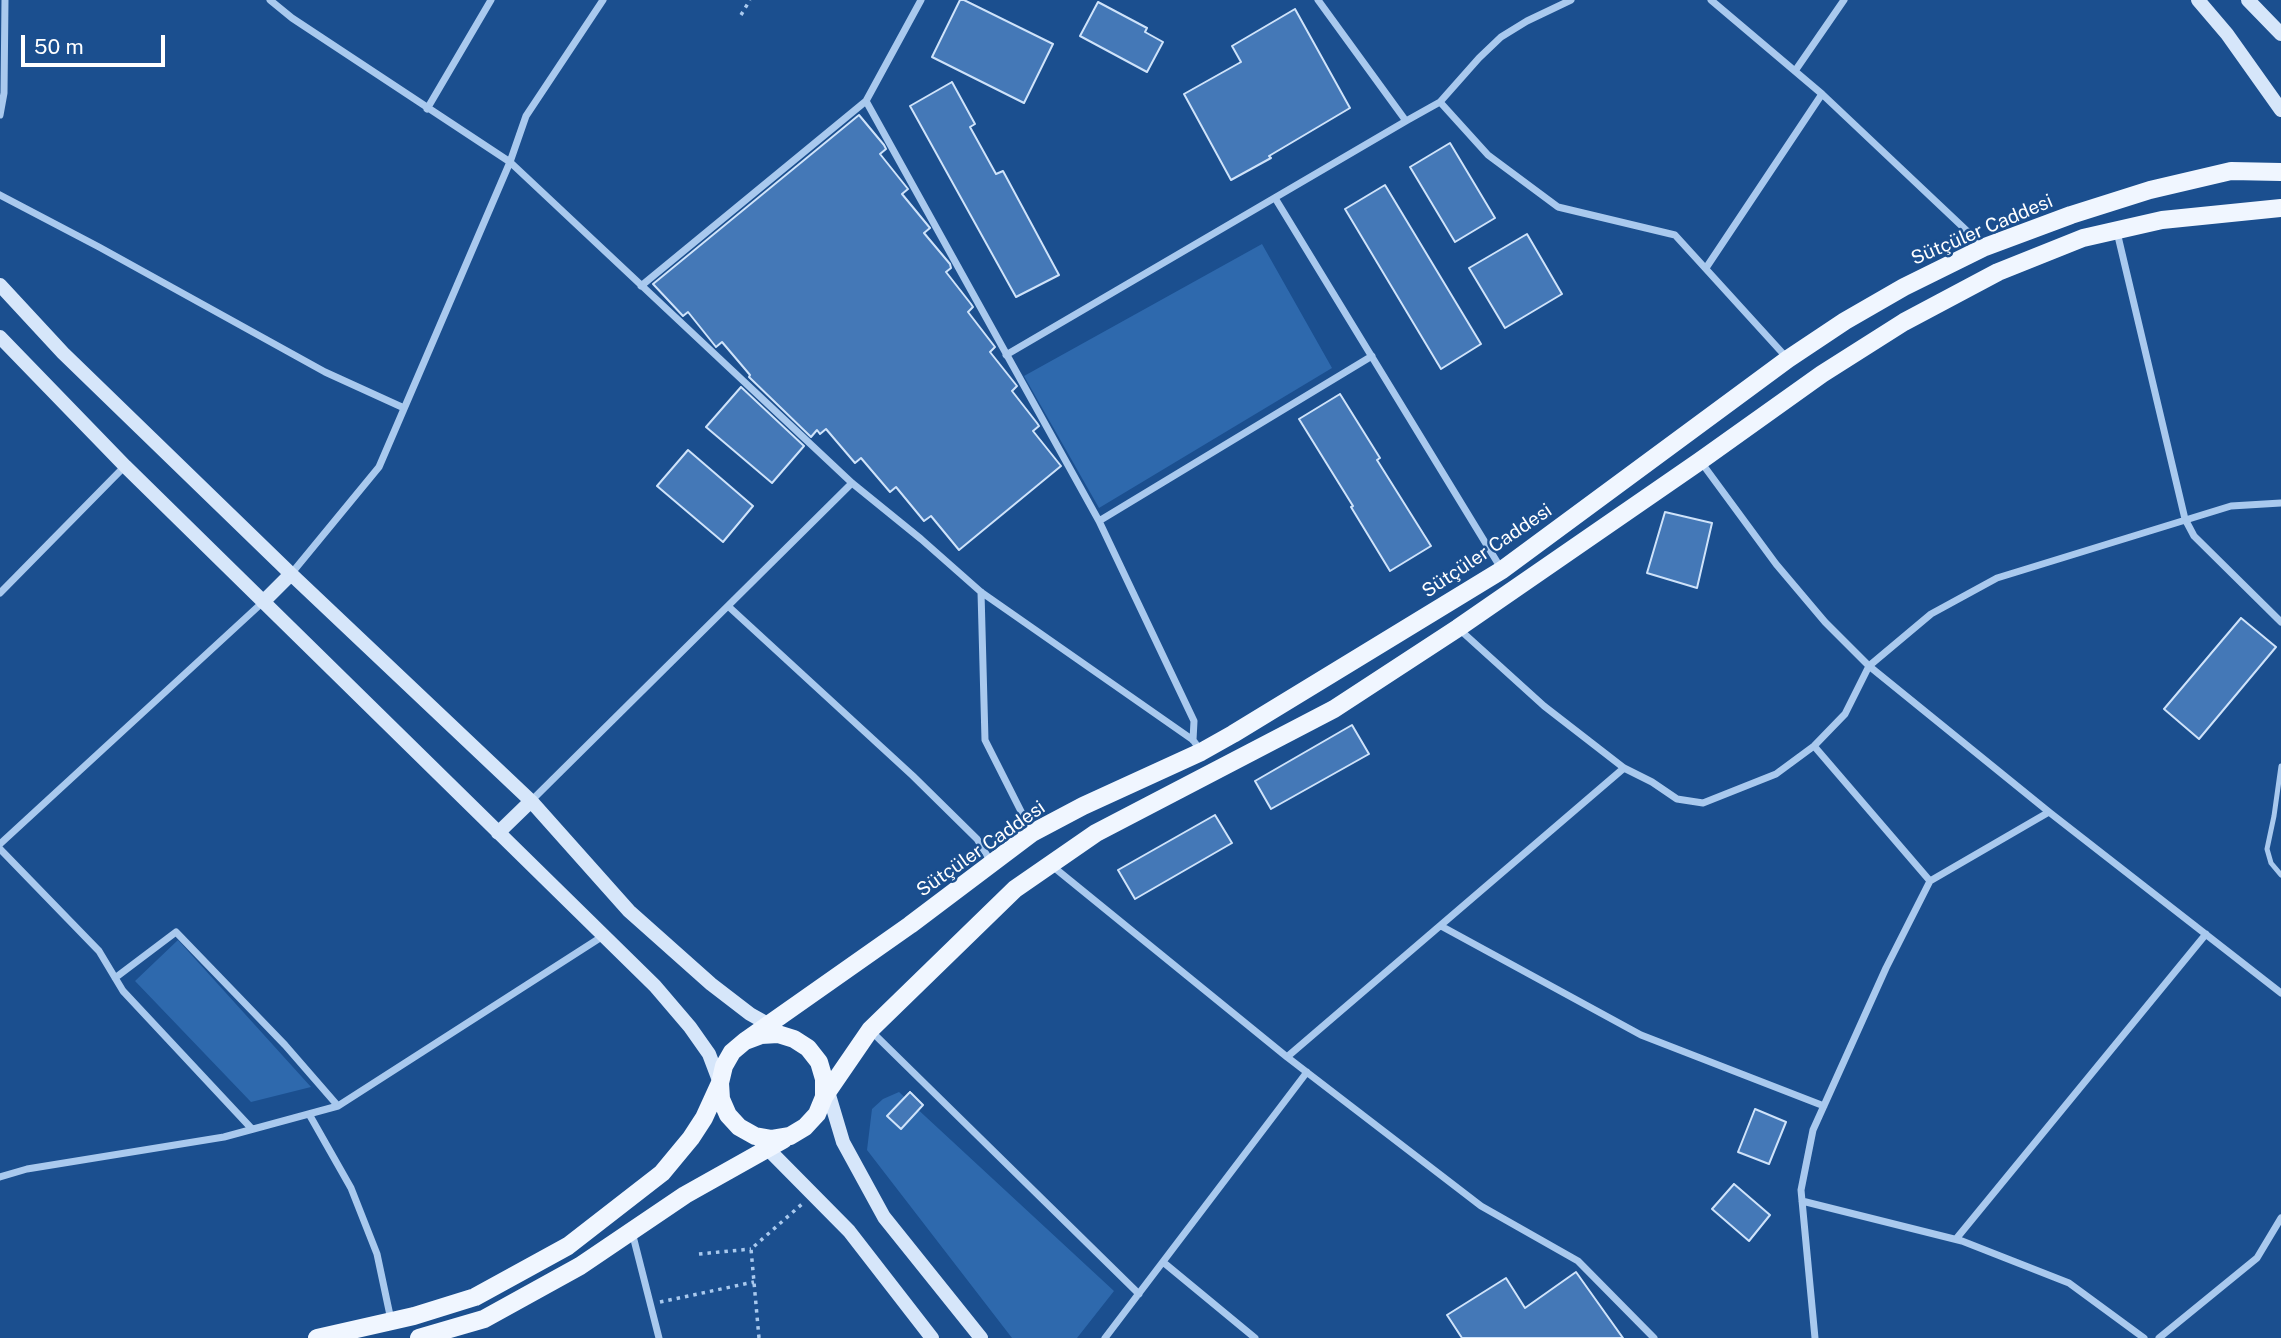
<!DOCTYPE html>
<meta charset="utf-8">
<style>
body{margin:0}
#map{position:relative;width:2281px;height:1338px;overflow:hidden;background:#1b4f8f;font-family:"Public Sans",sans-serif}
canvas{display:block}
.scale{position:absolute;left:21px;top:35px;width:144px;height:32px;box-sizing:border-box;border:4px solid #fff;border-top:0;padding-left:9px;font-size:21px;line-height:24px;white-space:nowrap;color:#fff;-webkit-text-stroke:5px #1b4f8f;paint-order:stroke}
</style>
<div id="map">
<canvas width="2281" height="1338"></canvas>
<div class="scale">50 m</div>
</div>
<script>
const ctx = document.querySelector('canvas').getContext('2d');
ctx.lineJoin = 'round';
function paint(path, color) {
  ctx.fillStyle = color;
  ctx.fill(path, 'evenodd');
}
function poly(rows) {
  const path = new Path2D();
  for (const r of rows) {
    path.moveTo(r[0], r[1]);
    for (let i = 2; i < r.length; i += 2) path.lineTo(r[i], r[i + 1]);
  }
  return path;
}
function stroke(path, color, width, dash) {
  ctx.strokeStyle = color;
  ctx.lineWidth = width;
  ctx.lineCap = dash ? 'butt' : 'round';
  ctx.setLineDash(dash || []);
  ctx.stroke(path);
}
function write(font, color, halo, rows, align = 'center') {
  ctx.font = font + ' "Public Sans",sans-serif';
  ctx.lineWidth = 5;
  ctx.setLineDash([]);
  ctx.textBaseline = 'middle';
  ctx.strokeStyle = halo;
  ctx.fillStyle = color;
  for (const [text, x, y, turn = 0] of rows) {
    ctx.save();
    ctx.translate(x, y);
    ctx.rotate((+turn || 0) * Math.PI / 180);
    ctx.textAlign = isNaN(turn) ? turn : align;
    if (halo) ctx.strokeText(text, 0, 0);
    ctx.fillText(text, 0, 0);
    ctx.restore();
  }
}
paint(poly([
 [1262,244,1332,368,1099,508,1024,376],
 [178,940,311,1087,251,1102,135,981],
 [899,1092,1114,1291,1077,1338,1012,1338,867,1150,872,1109,883,1099]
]), '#2e69ad');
const building = poly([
 [960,0,964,0,1053,44,1024,103,932,57,960,0],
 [1098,2,1147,28,1145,32,1163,42,1147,72,1080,36,1098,2],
 [1295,9,1350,108,1269,156,1271,158,1231,180,1184,94,1241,62,1232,46,1295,9],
 [952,82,975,124,970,127,996,174,1003,171,1059,275,1016,297,910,106,952,82],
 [859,115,884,145,886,149,880,154,908,189,902,194,930,228,924,233,950,264,951,268,946,272,971,304,973,307,968,312,995,347,990,352,1017,386,1012,391,1037,423,1039,426,1033,431,1061,466,959,550,931,516,924,521,896,487,890,492,861,458,855,463,826,429,820,434,817,430,811,437,749,377,750,375,722,342,716,347,688,312,683,316,653,284,859,115],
 [1450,143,1495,218,1455,242,1410,167,1450,143],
 [1385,185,1481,344,1441,369,1345,209,1385,185],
 [1527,234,1562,294,1505,328,1469,268,1527,234],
 [741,387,804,446,772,483,706,427,741,387],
 [1340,394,1380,458,1377,460,1431,546,1390,571,1351,507,1353,506,1299,419,1340,394],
 [688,450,753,506,723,542,657,486,688,450],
 [1665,512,1712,523,1697,588,1647,573,1665,512],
 [2241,618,2276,647,2199,739,2164,709,2241,618],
 [1352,725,1369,754,1271,809,1255,781,1352,725],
 [1215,815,1232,843,1135,899,1118,870,1215,815],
 [910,1092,923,1105,901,1129,887,1116,910,1092],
 [1755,1109,1786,1122,1769,1164,1738,1152,1755,1109],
 [1734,1184,1770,1215,1749,1241,1712,1209,1734,1184],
 [1576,1272,1623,1338,1462,1338,1447,1315,1506,1278,1525,1308,1576,1272]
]);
paint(building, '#4478b7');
stroke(building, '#cfe3fa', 2);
stroke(poly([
 [741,15,750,0],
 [699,1254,751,1249],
 [660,1302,754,1282],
 [759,1338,751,1249,802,1204]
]), '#a9c9ee', 3.5, [3.5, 5]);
stroke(poly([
 [2281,766,2274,816,2267,849,2271,863,2281,875]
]), '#a9c9ee', 5);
stroke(poly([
 [270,0,292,18,510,162,852,483,921,539,981,592,1193,740,1201,751],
 [1318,0,1406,121,1440,102,1479,58,1501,37,1527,21,1571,0],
 [1711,0,1822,94,1984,247],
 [1795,71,1844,0],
 [866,101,1099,521,1194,721,1193,740],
 [1440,102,1488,155,1558,207,1675,235,1787,358],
 [427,109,491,0],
 [0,115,4,93,5,0],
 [0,195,99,247,325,372,404,408],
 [1275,198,1502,570],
 [2117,232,2185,519,2194,536,2281,622],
 [1706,268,1822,94],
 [641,286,866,101,921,0],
 [1006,355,1406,121],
 [1701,462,1776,564,1825,622,1869,666,2049,812],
 [1099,521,1372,356],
 [291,574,379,467,510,162,526,116,603,0],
 [981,592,985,740,1032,833],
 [0,593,125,466],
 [728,606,913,776,977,839,991,862],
 [1459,629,1544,706,1624,768,1652,782,1677,799,1703,803,1776,774,1814,746,1845,714,1869,666,1931,614,1997,578,2231,506,2281,503],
 [1814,746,1930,881],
 [531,801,852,483],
 [0,844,263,602],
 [0,849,99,951,123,991,252,1129],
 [1051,865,1287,1057,1481,1206,1578,1261,1654,1338],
 [1441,926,1641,1035,1824,1106],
 [115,978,176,932,285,1045,338,1106],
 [870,1030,1139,1294],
 [1287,1057,1624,768],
 [309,1114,351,1188,377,1254,391,1320],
 [0,1177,27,1169,224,1137,338,1106,603,936],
 [1802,1201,1962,1241,2069,1283,2144,1338],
 [632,1232,659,1338],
 [1956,1239,2206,934],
 [1163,1262,1255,1338],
 [1105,1338,1307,1072],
 [1815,1338,1801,1190,1813,1130,1886,968,1930,881,2049,812,2281,993],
 [2159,1338,2257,1258,2281,1218]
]), '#a9c9ee', 7);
stroke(poly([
 [2198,0,2227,34,2281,110],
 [2248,0,2281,34],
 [0,285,63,353,291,574,531,801,629,911,711,984,750,1014,775,1028],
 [0,337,125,466,655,986,690,1027,709,1054,720,1083],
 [263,602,291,574],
 [498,833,531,801],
 [826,1085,843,1142,884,1217,981,1338],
 [761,1142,849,1231,932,1338]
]), '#d6e6fa', 14);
stroke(poly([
 [745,1041,910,925,1032,833,1083,806,1201,752,1233,734,1502,570,1788,359,1845,321,1904,287,1985,247,2071,215,2150,190,2231,171,2281,172],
 [824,1097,870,1030,1015,889,1096,833,1334,709,1458,628,1700,461,1822,374,1904,322,1998,272,2083,238,2162,220,2281,208],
 [317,1338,414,1316,475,1297,568,1246,662,1173,691,1138,704,1118,720,1083,724,1066,732,1052,745,1041,761,1035,778,1034,794,1039,808,1048,819,1062,824,1079,824,1097,817,1114,805,1127,790,1136,772,1139,755,1136,739,1127,728,1115,721,1099,720,1083],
 [419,1338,484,1319,580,1266,685,1195,783,1140]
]), '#f0f6ff', 18);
write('19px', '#fff', '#1b4f8f', [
 ["Sütçüler Caddesi",1982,230,-23],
 ["Sütçüler Caddesi",1487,551,-34],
 ["Sütçüler Caddesi",981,849,-35]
]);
</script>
